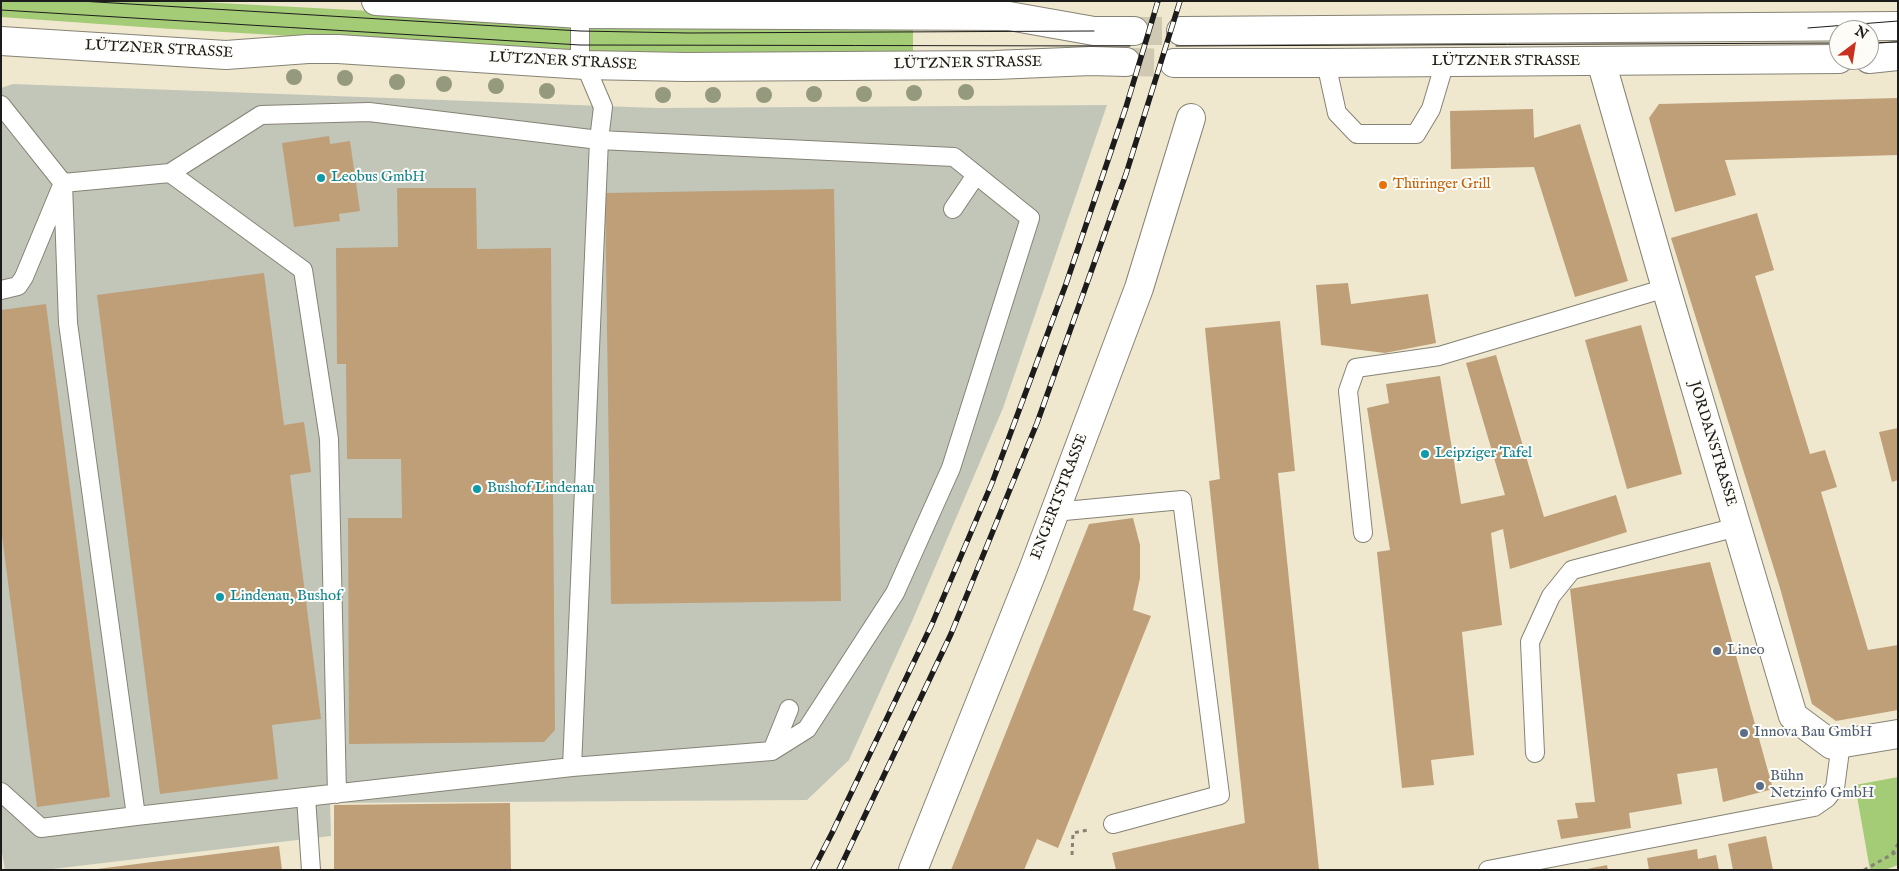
<!DOCTYPE html>
<meta charset="utf-8">
<style>
body{margin:0}
#map{position:relative;width:1899px;height:871px;overflow:hidden;background:#efe8ce;font-family:"IM FELL English",serif}
canvas{display:block}
.frame{position:absolute;inset:0;border:2px solid #1c1c1c;pointer-events:none}
.north{position:absolute;left:1829px;top:20px;width:50px;height:50px;box-sizing:border-box;background:#fdfcf7;border:1px solid #a3a29f;border-radius:50%;rotate:31deg;font-size:14px;font-weight:700;line-height:20px;text-align:center;color:#1c1c1c}
.north::after{content:'';display:block;margin:auto;width:18px;height:22px;background:#c8321e;clip-path:polygon(50% 0,100% 100%,50% 72%,0 100%)}
</style>
<div id="map">
<canvas width="1899" height="871"></canvas>
<div class="frame"></div>
<div class="north">N</div>
</div>
<script>
const ctx = document.querySelector('canvas').getContext('2d');
ctx.lineJoin = 'round';
function paint(path, color) {
  ctx.fillStyle = color;
  ctx.fill(path, 'evenodd');
}
function poly(rows) {
  const path = new Path2D();
  for (const r of rows) {
    path.moveTo(r[0], r[1]);
    for (let i = 2; i < r.length; i += 2) path.lineTo(r[i], r[i + 1]);
  }
  return path;
}
function stroke(path, color, width, dash) {
  ctx.strokeStyle = color;
  ctx.lineWidth = width;
  ctx.lineCap = dash ? 'butt' : 'round';
  ctx.setLineDash(dash || []);
  ctx.stroke(path);
}
function write(font, color, halo, rows, align = 'center') {
  ctx.font = font + ' "IM FELL English",serif';
  ctx.lineWidth = 4;
  ctx.setLineDash([]);
  ctx.textBaseline = 'middle';
  ctx.strokeStyle = halo;
  ctx.fillStyle = color;
  for (const [text, x, y, turn = 0] of rows) {
    ctx.save();
    ctx.translate(x, y);
    ctx.rotate((+turn || 0) * Math.PI / 180);
    ctx.textAlign = isNaN(turn) ? turn : align;
    if (halo) ctx.strokeText(text, 0, 0);
    ctx.fillText(text, 0, 0);
    ctx.restore();
  }
}
paint(poly([
 [13,84,657,108,1107,105,1003,408,913,619,849,760,807,800,330,803,331,836,44,870,5,870,1,847,1,88]
]), '#c2c6b9');
paint(poly([
 [1,1,182,1,580,22,913,26,913,56,580,53,156,28,1,17],
 [1898,777,1898,865,1885,870,1870,870,1855,785]
]), '#a4cb76');
paint(poly([
 [1898,98,1898,155,1725,160,1736,195,1675,212,1649,118,1659,104],
 [1533,109,1534,138,1580,124,1628,281,1575,297,1534,167,1451,169,1450,111],
 [329,136,330,144,350,141,360,211,339,214,340,221,294,227,282,143],
 [397,188,476,188,477,249,551,248,555,730,544,742,349,744,348,518,402,518,401,459,347,459,346,364,337,364,336,248,398,247],
 [834,189,841,601,611,604,605,193],
 [1757,213,1774,270,1755,276,1810,454,1825,450,1837,487,1821,492,1868,650,1898,645,1898,710,1836,721,1812,704,1780,588,1671,238],
 [264,273,284,425,304,422,311,472,290,475,321,719,272,725,278,779,160,794,97,295],
 [1348,283,1351,304,1428,294,1436,343,1385,353,1321,345,1316,285],
 [46,304,110,797,37,807,1,528,1,310],
 [1280,321,1295,471,1278,473,1319,870,1116,870,1112,853,1245,823,1209,481,1220,479,1205,328],
 [1641,325,1682,474,1627,489,1585,340],
 [1496,355,1544,517,1616,495,1627,532,1510,569,1503,529,1491,533,1502,625,1462,632,1474,755,1431,760,1434,785,1402,788,1377,552,1390,550,1367,408,1389,403,1386,384,1440,376,1461,504,1505,495,1466,363],
 [1898,428,1898,480,1892,482,1879,432],
 [1133,518,1140,545,1140,578,1133,610,1151,616,1058,848,1037,839,1024,870,951,870,1089,524],
 [1710,562,1773,789,1723,802,1717,768,1677,774,1682,804,1629,813,1631,828,1561,839,1557,820,1578,818,1575,803,1595,802,1570,589],
 [510,803,511,870,334,870,334,805],
 [1766,836,1773,870,1733,870,1728,844],
 [279,846,282,870,97,870,97,869],
 [1697,849,1698,859,1716,855,1719,870,1649,870,1647,858],
 [1607,865,1608,870,1587,870,1587,869]
]), '#bf9f78');
stroke(poly([
 [1134,31,1181,31],
 [1126,62,1174,63]
]), '#cfc9b3', 28, [28, 14]);
const service = poly([
 [1326,63,1337,113,1357,134,1416,134,1431,109,1445,62],
 [1,105,63,183,68,323,136,816,572,767,599,140,369,112,261,115,170,173],
 [953,209,976,175],
 [1,290,18,286,24,277,63,183,170,173,303,270,329,439,337,794],
 [1054,512,1182,500,1220,795,1113,824],
 [1363,533,1348,391,1356,368,1439,356,1666,288],
 [772,751,789,709],
 [1535,753,1530,642,1551,596,1572,570,1737,527],
 [572,767,772,751,807,729,895,593,951,468,1030,218,954,157,599,140,603,107,580,53,580,14],
 [1,792,41,828,136,816],
 [306,797,311,870],
 [1488,870,1814,807,1827,798,1835,788,1841,743]
]);
const minor = poly([
 [1601,61,1666,288,1793,716,1832,745,1898,734],
 [913,870,1033,570,1139,288,1191,118]
]);
const secondary = poly([
 [376,1,580,14,1009,16,1094,31,1134,31],
 [1181,31,1898,26],
 [1,41,226,55,308,49,338,49,585,65,685,67,995,65,1091,61,1126,62],
 [1869,59,1898,56],
 [1174,63,1326,63,1839,59]
]);
stroke(service, '#868275', 20);
stroke(minor, '#868275', 30);
stroke(secondary, '#868275', 30);
stroke(poly([
 [1892,854,1898,844],
 [1072,855,1073,833,1088,830],
 [1864,870,1898,851]
]), '#868275', 3, [4, 4]);
stroke(service, '#fff', 18);
stroke(minor, '#fff', 28);
stroke(secondary, '#fff', 28);
stroke(poly([
 [80,1,580,31,688,33,1094,31],
 [1,10,580,45,1130,46],
 [1808,28,1898,21],
 [1869,43,1898,42],
 [1176,46,1839,43]
]), '#1c1c1c', 1);
const rail = poly([
 [813,870,832,833,932,624,992,483,1066,284,1126,107,1158,1],
 [839,870,951,634,1037,423,1126,174,1180,1]
]);
stroke(rail, '#1c1c1c', 5.5);
stroke(rail, '#fdfcf7', 4, [11]);
ctx.fillStyle = '#95997e';
for (const [x, y] of [
 [294,77],
 [345,78],
 [397,82],
 [444,84],
 [496,86],
 [547,91],
 [966,92],
 [914,93],
 [814,94],
 [864,94],
 [663,95],
 [713,95],
 [764,95]
]) {
  ctx.beginPath();
  ctx.arc(x, y, 8, 0, 2 * Math.PI);
  ctx.fill();
}
for (const [x, y, r, color] of [
 [321,178,5,"#0f9aa8"],
 [1383,185,5,"#e8710a"],
 [1425,454,5,"#0f9aa8"],
 [477,489,5,"#0f9aa8"],
 [220,597,5,"#0f9aa8"],
 [1717,651,5,"#5c6f8a"],
 [1744,733,5,"#5c6f8a"],
 [1760,786,5,"#5c6f8a"]
]) {
  const dot = new Path2D();
  dot.arc(x, y, r, 0, 2 * Math.PI);
  ctx.fillStyle = color;
  ctx.fill(dot);
  stroke(dot, '#fdfcf7', 2);
}
write('15px', '#1c1c1c', '#fdfcf7', [
 ["LÜTZNER STRASSE",159,50,3],
 ["LÜTZNER STRASSE",563,62,3],
 ["LÜTZNER STRASSE",1506,62],
 ["LÜTZNER STRASSE",968,64,-1],
 ["JORDANSTRASSE",1712,444,73],
 ["ENGERTSTRASSE",1060,497,-69]
]);
write('15px', '#0d838f', '#fdfcf7', [
 ["Leobus GmbH",331,178],
 ["Leipziger Tafel",1435,454],
 ["Bushof Lindenau",487,489],
 ["Lindenau, Bushof",230,597]
], 'left');
write('15px', '#c56008', '#fdfcf7', [
 ["Thüringer Grill",1393,185]
], 'left');
write('15px', '#4e5e75', '#fdfcf7', [
 ["Lineo",1727,651],
 ["Innova Bau GmbH",1754,733],
 ["Bühn",1770,777],
 ["Netzinfo GmbH",1770,794]
], 'left');
</script>
